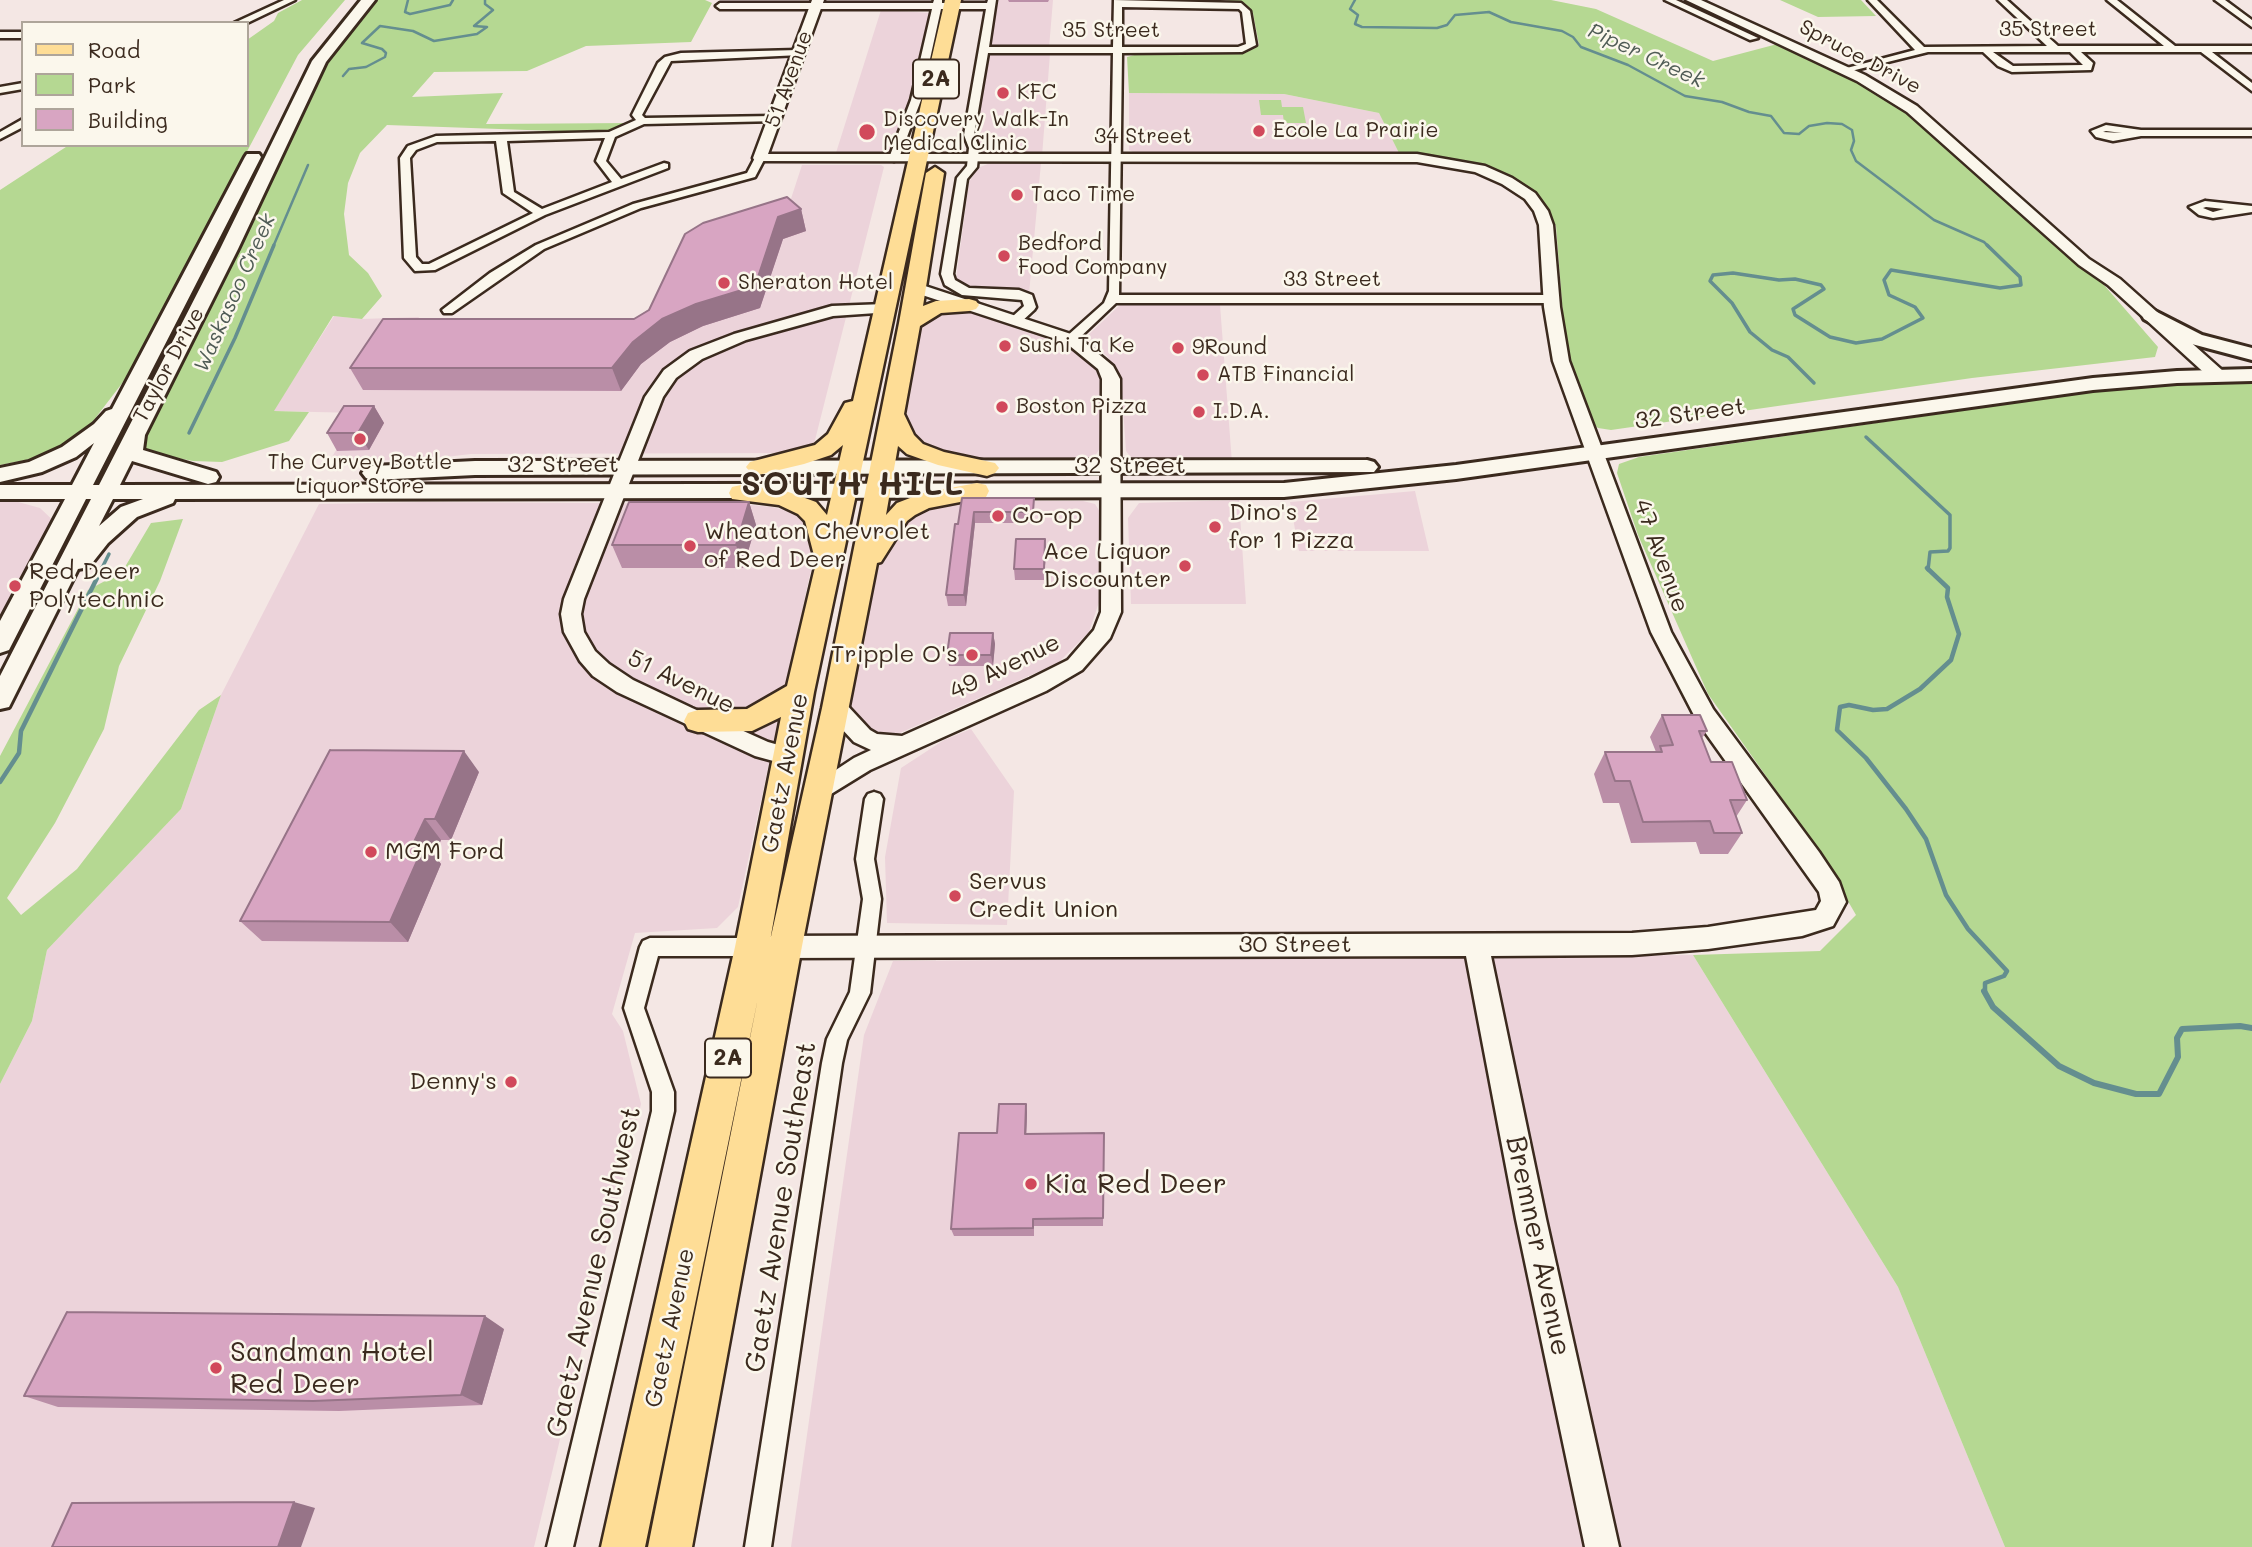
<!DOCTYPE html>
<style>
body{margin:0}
#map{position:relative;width:2252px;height:1547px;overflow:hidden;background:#f4e7e4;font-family:Mali,sans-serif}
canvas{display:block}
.legend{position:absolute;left:21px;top:21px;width:228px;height:126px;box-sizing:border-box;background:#fbf7ec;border:2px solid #aea59a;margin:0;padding:9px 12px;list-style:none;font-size:21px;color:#3b2a1e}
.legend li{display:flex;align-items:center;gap:14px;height:35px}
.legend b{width:35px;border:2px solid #aea59a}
</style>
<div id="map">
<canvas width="2252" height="1547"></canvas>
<ul class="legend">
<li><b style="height:9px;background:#fedd96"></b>Road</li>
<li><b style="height:19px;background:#b5d892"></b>Park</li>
<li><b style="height:19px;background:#d8a5c2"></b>Building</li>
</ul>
</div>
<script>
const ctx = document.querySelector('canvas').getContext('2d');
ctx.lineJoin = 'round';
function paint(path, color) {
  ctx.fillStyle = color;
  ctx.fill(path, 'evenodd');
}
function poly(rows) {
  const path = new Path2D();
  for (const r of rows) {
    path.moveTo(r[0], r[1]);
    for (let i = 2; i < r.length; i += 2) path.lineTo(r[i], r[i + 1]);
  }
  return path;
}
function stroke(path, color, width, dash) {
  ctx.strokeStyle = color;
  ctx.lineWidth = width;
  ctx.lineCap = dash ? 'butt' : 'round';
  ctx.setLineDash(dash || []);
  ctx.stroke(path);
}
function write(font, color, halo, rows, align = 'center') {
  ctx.font = font + ' Mali,sans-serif';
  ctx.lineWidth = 5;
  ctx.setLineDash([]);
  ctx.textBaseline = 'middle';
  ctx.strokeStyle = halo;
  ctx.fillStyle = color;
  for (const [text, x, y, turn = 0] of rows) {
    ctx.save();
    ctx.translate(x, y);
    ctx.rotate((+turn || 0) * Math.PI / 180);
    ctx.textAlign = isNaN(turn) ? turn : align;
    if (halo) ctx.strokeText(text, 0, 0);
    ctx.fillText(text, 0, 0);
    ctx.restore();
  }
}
paint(poly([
 [997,0,1053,0,1049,48,992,47,990,44],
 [881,10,932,13,913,100,889,154,835,156],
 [992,54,1050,54,1042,156,980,153,979,145,975,140,988,57],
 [1129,93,1284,94,1379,113,1399,153,1138,154,1129,150],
 [990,163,1041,163,1029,294,977,292,961,285,956,279,969,182,978,168],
 [802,165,881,165,884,167,814,444,792,453,471,454,429,459,329,462,358,413,273,411,334,316,362,319,419,317,412,330,639,331,676,252,786,214],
 [1120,305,1220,305,1232,463,1146,463,1133,460,1126,451,1121,379,1107,356,1085,338],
 [957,308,1062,344,1079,354,1098,371,1104,385,1102,445,1095,456,1087,459,962,458,927,453,904,424,922,317],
 [1415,491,1429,551,1299,551,1290,502],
 [0,497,40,508,61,528,0,644],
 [1239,500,1246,604,1131,604,1128,518,1139,503],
 [940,501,1083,501,1095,504,1100,512,1101,596,1089,632,1058,663,893,736,872,737,849,709,882,538,892,522],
 [423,502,740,504,772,507,801,514,811,527,814,556,738,907,717,928,635,933,612,1014,623,1031,641,1104,534,1547,0,1547,0,1084,32,1021,47,950,181,809,221,695,319,504],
 [971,729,1014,791,1007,925,887,923,885,857,901,768,944,740],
 [1693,955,1898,1287,2005,1547,791,1547,864,1035,893,961]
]), '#ecd3da');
paint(poly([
 [302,0,345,0,298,55,130,373,90,425,75,440,41,457,0,465,0,190,69,145,247,145,247,40,274,21,278,13],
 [373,0,705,0,712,3,691,42,586,46,527,71,434,72,412,97,503,93,486,124,632,123,611,133,387,125,360,153,348,183,344,214,349,255,368,273,382,296,362,319,333,316,274,411,309,412,289,441,222,462,193,461,151,453,143,446,140,438,309,93,332,51],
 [1226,0,1551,0,1596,9,1713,61,1785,42,1904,103,2084,262,2158,347,2155,357,1972,378,1611,430,1598,428,1590,421,1565,342,1556,226,1544,205,1525,186,1481,166,1399,153,1379,113,1284,94,1129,93,1127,57,1138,54,1245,53,1259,45,1253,13,1245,6],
 [1780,0,1861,0,1876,16,1818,17],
 [1259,100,1281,100,1282,107,1303,107,1306,123,1284,123,1283,115,1261,115],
 [2252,381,2252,1547,2005,1547,1898,1287,1693,955,1820,951,1856,915,1819,851,1708,694,1638,535,1617,473,1619,464,1639,457,2127,387],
 [183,519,160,581,119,666,104,729,55,823,7,898,21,915,77,869,199,710,221,695,181,809,47,950,32,1021,0,1084,0,756,88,590,122,572,151,523]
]), '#b5d892');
stroke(poly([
 [408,0,405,12,410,14,450,5,453,0],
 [1355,0,1350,9,1358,15,1355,24,1362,27,1437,28,1447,25,1455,15,1489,12,1511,22,1562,31,1573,37,1581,47,1628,65,1685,96,1722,102,1749,112,1771,116,1784,133,1799,134,1809,126,1827,123,1842,124,1852,130,1854,141,1851,150,1856,161,1934,220,1984,242,1989,247],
 [343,76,349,69,366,67,385,57,386,53,382,49,362,43,380,26,413,31,434,41,477,34,487,27,474,26,493,10,485,4,485,0],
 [273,247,308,165]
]), '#648e8f', 2.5);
stroke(poly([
 [1814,383,1788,357,1772,350,1750,332,1732,303,1710,281,1713,275,1733,273,1779,280,1795,279,1821,285,1824,289,1793,309,1795,315,1830,337,1856,343,1882,339,1923,318,1915,307,1889,295,1884,280,1891,270,2000,288,2021,285,2020,277,1987,245],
 [189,433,235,338,274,245],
 [1866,437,1950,515,1950,548,1948,551,1930,552,1928,570],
 [101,570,109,554]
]), '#648e8f', 3.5);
stroke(poly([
 [1927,568,1948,588,1947,597,1959,634,1951,660,1920,689,1887,709,1873,710,1849,705,1840,707,1837,730,1866,758,1906,809,1926,839,1946,895,1968,929,2007,971,2004,976,1985,983,1985,993],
 [0,782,19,753,21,731,102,568]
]), '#648e8f', 4.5);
stroke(poly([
 [1984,991,1993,1007,2059,1066,2094,1083,2136,1094,2159,1094,2178,1057,2177,1038,2182,1029,2240,1026,2252,1028]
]), '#648e8f', 6);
const minor = poly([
 [284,0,295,0,247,23,234,23,284,0],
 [934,0,942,0,942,3,987,3,988,0,996,0,989,47,1113,47,1114,0,1241,3,1250,11,1256,45,1242,52,1122,53,1119,295,1552,295,1558,299,1552,303,1116,303,1075,342,1067,342,1067,336,1104,303,1109,291,1113,53,988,53,974,135,979,148,977,167,967,179,953,274,955,280,969,288,1019,290,1032,295,1036,307,1034,310,1020,323,1012,323,1012,317,1024,306,1022,300,962,295,945,285,941,274,957,178,967,166,969,148,964,135,986,9,941,9,921,100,899,158,894,161,889,158,911,100,932,9,720,9,716,6,720,3,933,3,934,0],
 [1122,7,1239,9,1242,12,1246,44,1238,47,1122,47,1122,7],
 [1665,0,1676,0,1758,38,1750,40,1665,0],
 [1868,0,1877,0,1924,47,2047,46,1998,0,2007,0,2058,46,2164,46,2107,0,2117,0,2175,46,2252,46,2252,52,2212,52,2252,83,2252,91,2201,52,2081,52,2093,63,2091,70,2012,72,1998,66,1983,52,1928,52,1843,73,1843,69,1915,50,1868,0],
 [1993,52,2070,52,2083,65,2013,66,1993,52],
 [2215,0,2225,0,2252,20,2252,27,2215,0],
 [0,32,23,32,23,38,0,38,0,32],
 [798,50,801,51,801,55,671,61,642,115,645,118,774,116,778,117,778,121,644,124,615,137,606,161,621,179,664,163,668,164,668,168,545,215,435,270,415,271,404,258,400,158,408,146,436,136,609,132,636,120,632,115,658,63,665,57,681,53,798,50],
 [605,138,596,161,612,182,542,209,514,192,507,141,605,138],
 [496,141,503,193,533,213,429,264,422,264,416,257,410,158,416,150,437,142,496,141],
 [23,83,23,89,0,93,0,87,23,83],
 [23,119,23,127,0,139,0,132,23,119],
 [2106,125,2141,130,2252,130,2252,136,2141,136,2113,141,2096,137,2091,131,2106,125],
 [2106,131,2122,133,2103,132,2106,131],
 [756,156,765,158,755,177,641,208,544,249,452,313,444,313,442,310,490,273,536,245,633,204,747,173,756,156],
 [2205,201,2252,206,2252,212,2213,218,2199,215,2189,207,2205,201],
 [2203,208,2206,207,2224,209,2213,212,2203,208],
 [874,792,880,794,883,799,874,859,881,899,870,993,847,1040,842,1063,771,1547,745,1547,822,1063,827,1039,850,992,863,899,856,859,865,799,868,794,874,792],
 [650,938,752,938,759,941,762,947,759,953,752,956,658,956,644,1008,674,1092,674,1111,573,1547,547,1547,652,1111,652,1092,624,1008,640,947,643,941,650,938]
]);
const tertiary = poly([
 [812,0,824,0,768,154,1417,154,1485,166,1512,178,1535,193,1548,211,1553,225,1560,307,1569,361,1671,632,1713,709,1819,852,1839,882,1846,902,1833,926,1802,936,1708,949,1632,955,1491,956,1546,1219,1619,1547,1585,1547,1516,1219,1466,956,772,958,763,955,759,947,763,939,772,936,1632,933,1708,927,1816,910,1821,901,1819,892,1697,721,1651,632,1553,361,1544,307,1539,225,1534,211,1525,199,1502,184,1475,172,1417,162,755,161,753,158,812,0],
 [1686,0,1701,0,1865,75,1917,106,2089,259,2120,279,2223,371,2225,375,2223,379,2211,379,2108,285,2079,265,1907,112,1857,81,1686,0],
 [916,283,1077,336,1113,366,1120,379,1121,612,1110,638,1082,670,1046,691,870,770,818,802,810,799,806,793,810,787,854,758,871,750,854,742,828,714,825,708,828,702,836,700,844,702,870,730,877,734,902,736,1030,679,1068,660,1094,630,1101,612,1102,379,1098,369,1065,342,910,291,908,288,910,285,916,283],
 [885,304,891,306,893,309,891,312,833,316,746,340,702,359,676,378,663,397,584,599,581,614,584,632,595,651,609,664,633,680,692,708,768,742,796,750,799,756,796,762,788,765,755,756,617,692,593,676,580,661,564,632,561,614,564,599,645,397,664,370,690,351,734,334,832,306,885,304]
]);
const secondary = poly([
 [361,0,375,0,326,62,238,249,145,435,143,450,216,472,219,477,216,482,208,484,132,461,120,485,1284,483,1456,465,2093,378,2177,371,2252,369,2252,381,2177,383,2093,390,1456,479,1284,497,175,499,173,503,137,517,108,543,89,567,78,569,9,707,0,709,0,676,91,499,86,499,9,650,0,653,0,621,65,499,0,499,0,485,72,485,94,443,76,457,42,472,0,482,0,468,29,462,62,447,94,424,106,411,112,409,245,157,247,154,259,154,261,157,93,485,99,485,220,249,312,61,361,0],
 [113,499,143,499,121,507,99,526,113,499],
 [2151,309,2202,335,2252,348,2252,360,2188,343,2144,319,2142,315,2144,311,2151,309],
 [1367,460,1374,462,1378,467,1374,472,475,475,373,480,366,478,362,473,366,468,373,466,475,461,1367,460]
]);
const primary = poly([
 [945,0,961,0,814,692,770,941,822,708,899,323,926,173,935,167,944,173,923,306,936,301,969,299,976,301,979,305,976,309,969,311,941,313,920,326,904,414,914,435,923,444,944,452,995,463,999,468,995,473,987,476,938,465,907,454,898,446,886,515,897,503,923,493,977,483,986,485,989,491,986,497,929,508,915,515,907,521,881,562,877,563,802,946,692,1547,648,1547,758,998,645,1547,601,1547,735,947,781,717,752,731,698,732,688,729,684,721,688,713,698,710,747,709,787,686,816,563,805,521,798,514,779,505,732,499,729,493,732,487,741,485,783,490,816,502,827,515,843,445,831,455,804,464,758,475,750,472,746,467,750,462,815,445,828,434,845,403,853,401,945,0]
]);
stroke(minor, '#3b2a1e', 5);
stroke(tertiary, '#3b2a1e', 5);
stroke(secondary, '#3b2a1e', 6);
stroke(primary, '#3b2a1e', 5);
paint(minor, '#fbf7ec');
paint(tertiary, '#fbf7ec');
paint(secondary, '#fbf7ec');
paint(primary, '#fedd96');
paint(poly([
 [1008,0,1049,0,1048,2,1009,2],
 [801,209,806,231,783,239,760,308,703,326,670,342,641,364,621,391,363,390,350,368,634,319],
 [374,406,384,423,369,450,337,451,327,433],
 [962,498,1034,498,1034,523,975,523,966,606,948,606,946,595],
 [749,502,756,525,743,568,622,568,612,545],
 [1045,539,1046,551,1044,580,1015,580,1014,569],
 [993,633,995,644,993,666,949,666,947,655],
 [1662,715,1707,731,1702,738,1711,762,1747,800,1736,817,1742,833,1728,854,1700,854,1696,842,1631,843,1619,803,1603,803,1594,774,1605,752,1656,752,1650,737],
 [479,772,451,840,441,840,434,855,441,864,408,942,262,941,240,921],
 [1026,1104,1027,1112,1026,1134,1104,1133,1103,1226,1034,1226,1034,1236,954,1236,951,1229,997,1133],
 [504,1329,482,1405,339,1411,58,1407,24,1396]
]), '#ba8ea7');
paint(poly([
 [801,209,806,231,783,239,760,308,703,326,670,342,641,364,621,391,612,368,633,342,778,217],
 [374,406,384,423,369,450,358,433],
 [749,502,756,525,743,568,736,545],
 [974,512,975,523,966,606,964,595],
 [1045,539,1046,551,1044,580,1044,569],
 [993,633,995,644,993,666,991,655],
 [464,751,479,772,451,840,435,819],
 [425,819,441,840,434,855,441,864,408,942,390,922,414,842],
 [1026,1104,1027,1112,1026,1142,1025,1134],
 [485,1316,504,1329,482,1405,461,1395],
 [294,1502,315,1508,301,1547,278,1547]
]), '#977488');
const building = poly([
 [787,197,801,209,778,217,755,286,696,304,662,319,633,342,612,368,350,368,383,319,634,319,649,310,685,234,703,223,787,197],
 [344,406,374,406,358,433,327,433,344,406],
 [962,498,1034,498,1033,512,974,512,964,595,946,595,955,524,958,524,962,498],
 [629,502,749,502,736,545,612,545,629,502],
 [1016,539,1045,539,1044,569,1014,569,1016,539],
 [950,633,993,633,991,655,947,655,950,633],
 [1662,715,1700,715,1707,731,1699,731,1711,762,1732,762,1747,800,1730,800,1742,833,1714,833,1710,821,1643,822,1630,781,1615,781,1605,752,1662,752,1660,746,1673,745,1662,715],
 [330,750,464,751,435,819,425,819,414,842,425,843,390,922,240,921,330,750],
 [999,1104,1026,1104,1025,1134,1104,1133,1103,1218,1033,1219,1033,1228,951,1229,959,1133,997,1133,999,1104],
 [67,1312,485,1316,461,1395,313,1401,24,1396,67,1312],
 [294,1502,278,1547,52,1547,72,1503,294,1502]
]);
paint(building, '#d8a5c2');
stroke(building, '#977488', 2);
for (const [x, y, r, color] of [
 [1003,93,7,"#d1495b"],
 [1259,131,7,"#d1495b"],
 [867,132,9,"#d1495b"],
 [1017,195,7,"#d1495b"],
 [1004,256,7,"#d1495b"],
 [724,283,7,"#d1495b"],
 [1005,346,7,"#d1495b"],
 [1178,348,7,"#d1495b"],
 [1203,375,7,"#d1495b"],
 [1002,407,7,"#d1495b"],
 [1199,412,7,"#d1495b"],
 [360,439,7,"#d1495b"],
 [998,516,7,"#d1495b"],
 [1215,527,7,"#d1495b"],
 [690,546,7,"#d1495b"],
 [1185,566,7,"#d1495b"],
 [15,586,7,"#d1495b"],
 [972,655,7,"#d1495b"],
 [371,852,7,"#d1495b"],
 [955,896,7,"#d1495b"],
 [511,1082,7,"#d1495b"],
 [1031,1184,7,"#d1495b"],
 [216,1368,7,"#d1495b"]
]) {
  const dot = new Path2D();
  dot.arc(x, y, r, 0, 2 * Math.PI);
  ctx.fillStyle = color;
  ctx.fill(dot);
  stroke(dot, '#fbf7ec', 2.5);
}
write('21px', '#3b2a1e', '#fbf7ec', [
 ["35 Street",2048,30],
 ["35 Street",1111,31],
 ["Spruce Drive",1860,57,28],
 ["51 Avenue",789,79,-70],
 ["34 Street",1143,137],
 ["33 Street",1332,280],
 ["Taylor Drive",169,365,-62]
]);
write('italic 21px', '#505c56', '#fbf7ec', [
 ["Piper Creek",1646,56,25],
 ["Waskasoo Creek",235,293,-66]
]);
write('21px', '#3b2a1e', '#fbf7ec', [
 ["KFC",1017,93],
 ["Discovery Walk-In",883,120],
 ["Medical Clinic",883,144],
 ["Ecole La Prairie",1273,131],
 ["Taco Time",1031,195],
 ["Bedford",1018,244],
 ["Food Company",1018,268],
 ["Sheraton Hotel",738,283],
 ["Sushi Ta Ke",1019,346],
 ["9Round",1192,348],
 ["ATB Financial",1217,375],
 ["Boston Pizza",1016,407],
 ["I.D.A.",1213,412],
 ["The Curvey Bottle",360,463,"center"],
 ["Liquor Store",360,487,"center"]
], 'left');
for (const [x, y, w] of [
 [936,79,46],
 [728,1058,46]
]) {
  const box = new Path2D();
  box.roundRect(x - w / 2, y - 19.5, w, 39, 5);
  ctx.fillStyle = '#fbf7ec';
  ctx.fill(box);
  stroke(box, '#3b2a1e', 2);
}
write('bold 23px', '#3b2a1e', null, [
 ["2A",936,79],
 ["2A",728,1058]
]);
write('24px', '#3b2a1e', '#fbf7ec', [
 ["32 Street",1690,414,-8],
 ["32 Street",563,465],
 ["32 Street",1130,466],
 ["47 Avenue",1661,556,70],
 ["49 Avenue",1005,667,-26],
 ["51 Avenue",681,682,26],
 ["Gaetz Avenue",785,773,-79],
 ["30 Street",1295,945],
 ["Gaetz Avenue",670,1328,-78]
]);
write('24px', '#3b2a1e', '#fbf7ec', [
 ["Dino's 2",1229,513],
 ["for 1 Pizza",1229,541],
 ["Co-op",1012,516],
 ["Wheaton Chevrolet",704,532],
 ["of Red Deer",704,560],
 ["Ace Liquor",1171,552,"right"],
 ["Discounter",1171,580,"right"],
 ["Red Deer",29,572],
 ["Polytechnic",29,600],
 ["Tripple O's",958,655,"right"],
 ["MGM Ford",385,852],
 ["Servus",969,882],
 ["Credit Union",969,910],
 ["Denny's",497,1082,"right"]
], 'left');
write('28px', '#3b2a1e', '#fbf7ec', [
 ["Kia Red Deer",1045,1184],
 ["Sandman Hotel",230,1352],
 ["Red Deer",230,1384]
], 'left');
write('28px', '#3b2a1e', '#fbf7ec', [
 ["Gaetz Avenue Southeast",781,1207,-81],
 ["Bremner Avenue",1538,1246,78],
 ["Gaetz Avenue Southwest",594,1272,-77]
]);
ctx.letterSpacing = '2px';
write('bold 32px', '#3b2a1e', '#fbf7ec', [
 ["SOUTH HILL",853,485]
]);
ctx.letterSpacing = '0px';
</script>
